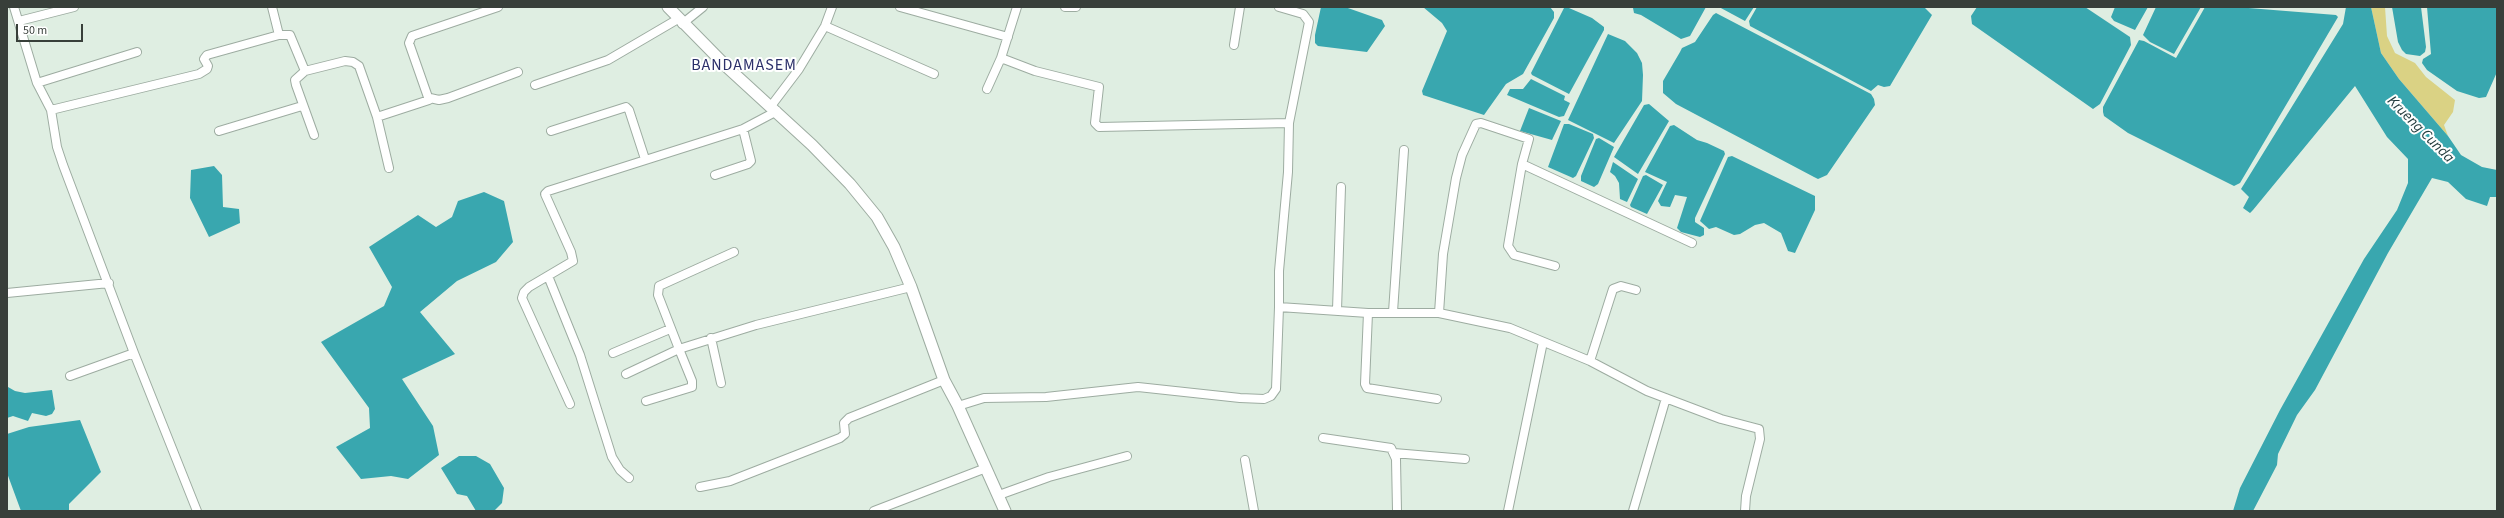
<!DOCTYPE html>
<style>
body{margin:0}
#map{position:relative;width:2504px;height:518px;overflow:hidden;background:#dfeee2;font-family:"Source Sans 3",sans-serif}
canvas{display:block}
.frame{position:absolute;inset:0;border:8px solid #383f3a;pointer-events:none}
.scale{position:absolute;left:16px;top:24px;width:67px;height:18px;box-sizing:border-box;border:2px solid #383f3a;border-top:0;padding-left:5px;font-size:12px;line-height:14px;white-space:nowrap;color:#383f3a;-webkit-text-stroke:3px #fff;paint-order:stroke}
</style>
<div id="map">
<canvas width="2504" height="518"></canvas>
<div class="frame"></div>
<div class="scale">50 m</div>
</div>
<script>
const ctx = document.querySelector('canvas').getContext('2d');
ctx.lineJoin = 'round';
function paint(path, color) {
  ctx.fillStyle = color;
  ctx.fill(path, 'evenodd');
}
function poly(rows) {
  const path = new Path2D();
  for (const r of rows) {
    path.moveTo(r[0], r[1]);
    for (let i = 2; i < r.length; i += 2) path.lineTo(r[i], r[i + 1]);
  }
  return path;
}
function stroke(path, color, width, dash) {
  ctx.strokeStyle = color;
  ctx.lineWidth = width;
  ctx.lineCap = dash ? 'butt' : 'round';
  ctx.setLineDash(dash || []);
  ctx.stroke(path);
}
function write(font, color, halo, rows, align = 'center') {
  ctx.font = font + ' "Source Sans 3",sans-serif';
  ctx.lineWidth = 4;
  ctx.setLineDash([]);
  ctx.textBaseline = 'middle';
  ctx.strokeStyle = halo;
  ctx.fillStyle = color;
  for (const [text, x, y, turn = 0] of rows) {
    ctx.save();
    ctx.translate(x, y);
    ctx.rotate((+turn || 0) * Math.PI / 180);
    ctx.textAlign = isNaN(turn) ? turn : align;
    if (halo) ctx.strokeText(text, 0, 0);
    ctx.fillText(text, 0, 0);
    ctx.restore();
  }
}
paint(poly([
 [2371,7,2385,7,2387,36,2395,53,2415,63,2426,77,2455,100,2453,112,2444,125,2448,136,2399,79,2381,53]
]), '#dad284');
paint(poly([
 [1321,7,1345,7,1382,20,1385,26,1367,52,1318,46,1315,43,1315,35],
 [1423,7,1550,7,1554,12,1554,18,1523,74,1506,84,1484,115,1423,95,1422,91,1447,31,1442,23],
 [1706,7,1690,36,1681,39,1641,15,1634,13,1633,8],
 [1719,7,1754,7,1745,21],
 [1757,7,1924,7,1932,15,1890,86,1884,87,1878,85,1871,91,1750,26,1749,21],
 [1977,7,2085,7,2130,37,2131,45,2100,104,2093,109,1972,24,1971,16],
 [2115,7,2148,7,2135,30,2114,21,2111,17],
 [2156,7,2201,7,2174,54,2150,42,2143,35],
 [2205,7,2236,7,2336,15,2338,17,2240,183,2234,186,2128,133,2104,116,2103,112,2103,107,2139,40,2144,41,2176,58],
 [2346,7,2371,7,2381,53,2399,79,2448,136,2461,155,2482,167,2497,170,2497,197,2490,197,2487,206,2466,199,2448,182,2432,178,2388,253,2315,390,2297,415,2278,454,2277,465,2253,511,2233,511,2240,488,2280,410,2364,259,2397,210,2408,183,2408,159,2387,137,2355,86,2253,210,2250,213,2243,208,2249,197,2241,189,2343,24],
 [2392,7,2421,7,2426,47,2425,52,2420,56,2406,54,2402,50,2398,42],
 [2427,7,2497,7,2497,72,2486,97,2479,98,2457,91,2427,70,2422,63,2423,59,2431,54],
 [1564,8,1569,8,1592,18,1604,27,1604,30,1569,94,1532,75,1531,73],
 [1716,13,1871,94,1874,99,1875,105,1827,175,1818,179,1814,177,1676,104,1663,93,1663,81,1680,52,1682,48,1695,42,1713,15],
 [1608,34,1625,41,1637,53,1642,63,1643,75,1642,101,1614,143,1568,120],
 [1531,79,1565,96,1564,100,1570,103,1564,116,1559,117,1507,95,1510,89,1523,89],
 [1649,104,1669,121,1638,174,1614,157,1644,105],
 [1529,108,1561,121,1552,140,1520,131],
 [1564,124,1569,124,1593,134,1594,138,1576,176,1573,178,1548,167],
 [1674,125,1697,140,1707,143,1724,151,1725,154,1695,218,1695,222,1704,228,1704,235,1700,237,1681,232,1677,228,1687,197,1675,195,1670,207,1661,206,1658,201,1667,182,1645,172,1670,126],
 [1599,138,1614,147,1598,184,1594,187,1581,181,1581,176,1596,139],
 [1732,156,1815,196,1815,210,1795,253,1788,251,1781,233,1764,223,1755,225,1740,234,1734,235,1716,227,1709,229,1700,221,1728,157],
 [1613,162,1638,179,1627,202,1620,199,1619,183,1615,176,1610,172],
 [214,166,222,175,223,207,239,209,240,223,209,237,190,198,191,170],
 [1646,175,1663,185,1647,214,1631,207,1630,205,1643,176],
 [484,192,504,201,513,242,496,262,457,281,420,312,455,354,402,379,433,426,439,455,408,479,391,476,361,479,336,447,370,428,369,408,321,342,384,306,392,287,369,247,418,215,436,227,452,217,458,201],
 [8,387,15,391,25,393,52,390,55,409,52,414,46,416,32,413,28,421,13,416,7,418],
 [80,420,101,472,69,504,69,511,21,511,7,473,7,434,29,427],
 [459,456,476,456,490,464,504,488,502,503,494,511,476,511,467,496,457,494,441,468]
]), '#39a7af');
const street = poly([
 [14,7,37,83,51,110,57,147,63,165,134,353,197,511],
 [272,7,279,35],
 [900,7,1008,37],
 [1017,7,1001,58,1035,71,1099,87,1095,123,1099,127,1289,123],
 [1065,7,1076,7],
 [1279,7,1303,14,1309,22,1289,123,1288,172,1279,271,1279,307],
 [19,21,74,7],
 [682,24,703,7],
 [825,26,934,74],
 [1234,45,1240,7],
 [305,71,295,80,296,85,314,135],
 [37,83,137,52],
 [535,85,608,60,678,19],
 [987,89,1001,58],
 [430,98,439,100,448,98,518,72],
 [771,106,799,69,825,26,832,7],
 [51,110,199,74,207,69,208,66,204,59,207,55,279,35,290,35,305,71,345,61,353,62,359,66,377,117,429,100,409,43,412,36,498,7],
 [377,117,389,168],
 [219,131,302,106],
 [551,131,626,107,629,110,645,159],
 [1522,164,1692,243],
 [715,175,748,164,751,161,743,129],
 [734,252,659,286,658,295,679,349,756,325,911,287],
 [548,276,580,355,612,457,620,470,629,478],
 [7,293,109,283],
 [1337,310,1341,187],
 [1393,312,1404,150],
 [1368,313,1365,384,1367,388,1437,399],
 [1439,313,1443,254,1456,178,1462,155,1476,124,1481,123,1529,139,1522,164,1508,246,1514,255,1555,266],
 [711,338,721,383],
 [613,353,670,329],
 [1590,361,1613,289,1621,286,1636,290],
 [626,374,679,349,692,381,692,387,646,401],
 [70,376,134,353],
 [570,404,522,298,524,292,529,287,573,261,571,252,545,194,548,191,743,129,777,111],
 [958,406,984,398,1046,397,1138,387,1240,398,1264,399,1271,396,1276,389,1279,307,1368,313,1439,313,1510,328,1590,361,1647,391,1721,419,1759,429,1760,439,1746,496,1745,511],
 [1323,438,1391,448,1396,459,1397,511],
 [1394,453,1465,459],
 [1245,460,1254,511],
 [700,487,730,481,840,438,845,434,844,423,849,418,944,380],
 [999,495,1049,477,1127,456],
 [874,511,986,468],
 [1508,511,1543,342],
 [1633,511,1666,398]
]);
const secondary = poly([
 [668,7,728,68,812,145,850,184,877,217,894,247,911,287,944,380,958,406,1005,511]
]);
stroke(street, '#9daca1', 10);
stroke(secondary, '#9daca1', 13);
stroke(street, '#fff', 8);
stroke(secondary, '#fff', 11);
write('italic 15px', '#263e40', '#fff', [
 ["Krueng Cunda",2420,130,45]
]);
ctx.letterSpacing = '1px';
write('16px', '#2a2f69', '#fff', [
 ["BANDAMASEM",744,66]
]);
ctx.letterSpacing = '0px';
</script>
